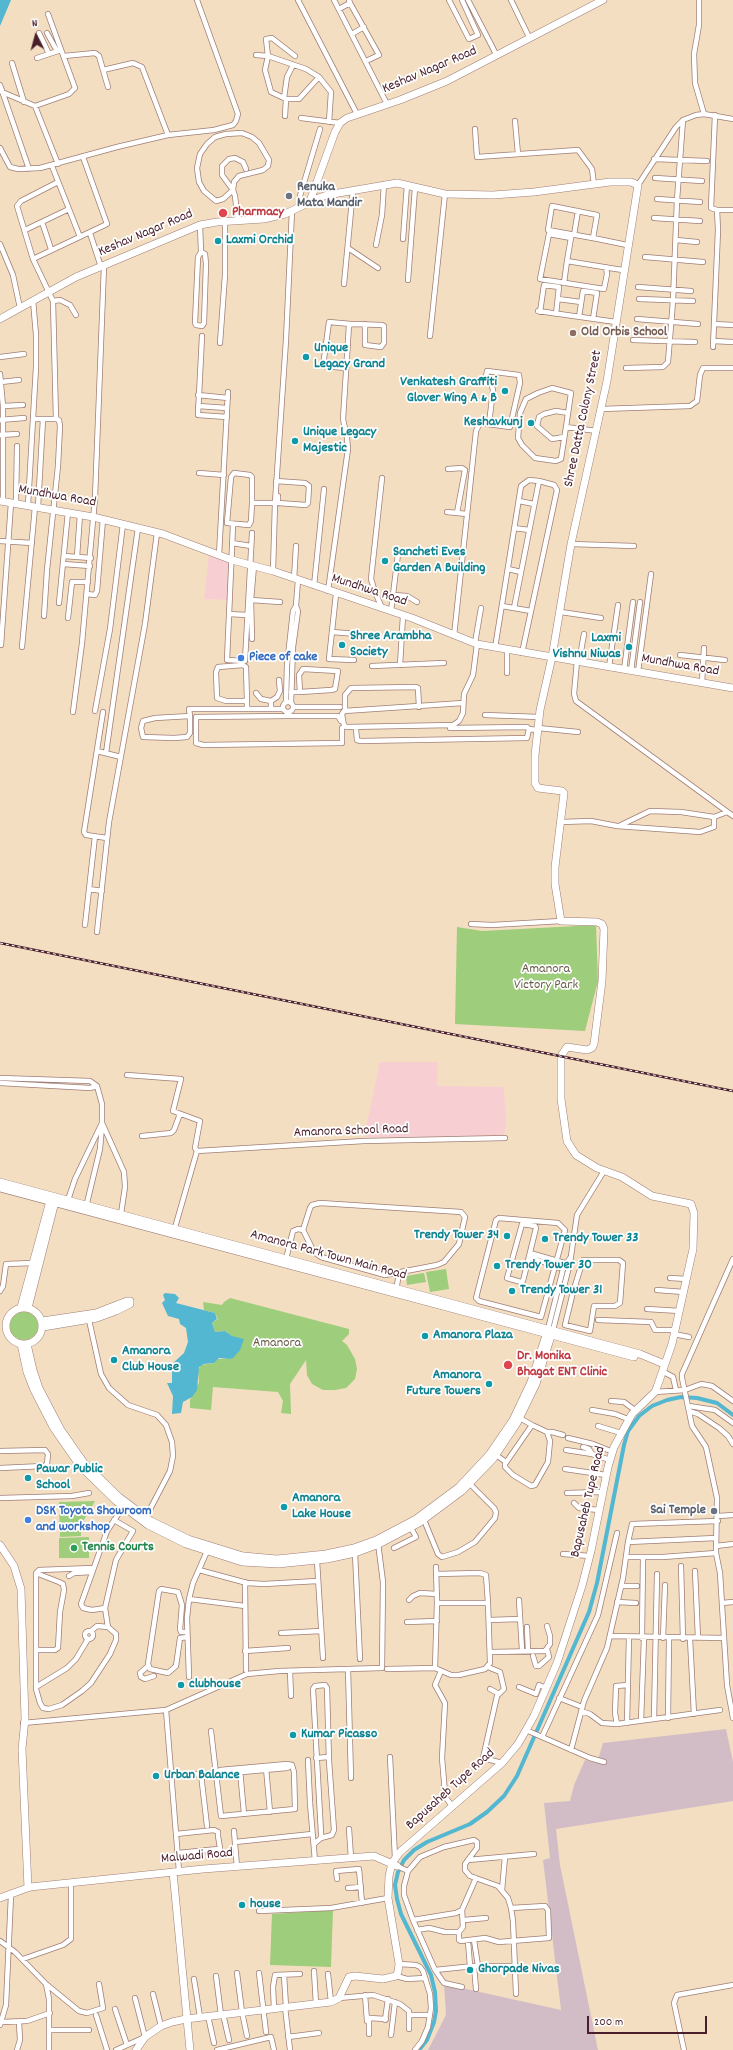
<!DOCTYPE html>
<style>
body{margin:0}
#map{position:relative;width:733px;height:2050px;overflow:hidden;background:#f4dec2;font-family:Dekko,sans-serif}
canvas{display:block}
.north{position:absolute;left:16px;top:16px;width:40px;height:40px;-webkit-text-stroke:3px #fff;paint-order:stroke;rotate:354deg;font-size:11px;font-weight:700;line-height:16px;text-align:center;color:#4a1f2b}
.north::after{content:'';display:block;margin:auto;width:14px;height:18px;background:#4a1f2b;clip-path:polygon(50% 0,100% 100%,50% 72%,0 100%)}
.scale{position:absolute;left:587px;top:2016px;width:120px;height:18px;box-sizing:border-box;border:2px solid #4a1f2b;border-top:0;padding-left:5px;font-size:12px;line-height:14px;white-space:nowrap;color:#4a1f2b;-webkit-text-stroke:3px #fff;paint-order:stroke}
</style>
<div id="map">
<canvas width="733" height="2050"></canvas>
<div class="north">N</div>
<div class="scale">200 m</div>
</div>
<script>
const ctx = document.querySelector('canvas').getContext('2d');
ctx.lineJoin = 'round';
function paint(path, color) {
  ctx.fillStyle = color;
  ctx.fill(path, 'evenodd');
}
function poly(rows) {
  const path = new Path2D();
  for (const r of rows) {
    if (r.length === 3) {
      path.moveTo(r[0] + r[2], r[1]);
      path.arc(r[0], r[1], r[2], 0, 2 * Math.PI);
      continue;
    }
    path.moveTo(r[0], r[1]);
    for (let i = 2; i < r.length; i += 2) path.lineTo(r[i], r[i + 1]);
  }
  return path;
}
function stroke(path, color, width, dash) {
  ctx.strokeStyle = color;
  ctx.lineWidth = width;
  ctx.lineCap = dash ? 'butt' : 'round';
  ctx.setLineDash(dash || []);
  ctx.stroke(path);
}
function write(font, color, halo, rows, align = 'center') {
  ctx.font = font + ' Dekko,sans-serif';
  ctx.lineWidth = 3.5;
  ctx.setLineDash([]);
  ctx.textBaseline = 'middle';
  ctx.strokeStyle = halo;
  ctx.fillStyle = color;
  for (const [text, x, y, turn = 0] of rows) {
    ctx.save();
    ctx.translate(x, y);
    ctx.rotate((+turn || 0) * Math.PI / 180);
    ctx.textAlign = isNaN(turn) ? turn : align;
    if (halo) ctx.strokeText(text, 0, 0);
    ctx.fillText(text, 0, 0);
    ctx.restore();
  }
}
paint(poly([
 [209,554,231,562,228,600,204,599],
 [380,1062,438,1062,437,1086,504,1087,506,1122,504,1135,424,1138,364,1137]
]), '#f7cfd3');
paint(poly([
 [726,1729,733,1762,733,1801,556,1829,560,1865,598,2050,428,2050,446,2015,444,1984,561,2010,543,1860,550,1858,544,1803,570,1801,574,1785,585,1760,597,1763,603,1743]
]), '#d2bdc7');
paint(poly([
 [596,925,598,981,585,1031,455,1024,457,927,482,931],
 [446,1269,449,1289,430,1292,426,1272],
 [424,1273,426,1282,407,1285,406,1276],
 [230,1298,349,1329,349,1334,342,1341,347,1345,355,1359,357,1369,355,1379,346,1388,335,1390,323,1390,312,1384,307,1375,306,1360,290,1384,291,1414,281,1413,283,1401,278,1392,213,1387,211,1410,190,1408,190,1400,199,1382,198,1370,201,1365,214,1363,217,1359,230,1359,232,1336,225,1331,215,1332,212,1323,218,1319,215,1313,204,1310,203,1302,222,1305,224,1302],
 [24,1326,14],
 [95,1501,81,1525,81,1536,60,1537,59,1502],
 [89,1537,89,1558,59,1558,59,1538],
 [333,1910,331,1967,270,1965,272,1914]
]), '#9ecd7c');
paint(poly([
 [0,0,11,0,0,26],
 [165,1293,175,1294,179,1298,176,1303,215,1313,217,1319,212,1323,215,1332,225,1331,232,1336,244,1339,240,1350,233,1358,229,1359,219,1358,214,1363,204,1364,199,1367,197,1390,192,1397,183,1402,181,1413,172,1414,173,1396,167,1383,172,1383,172,1364,184,1353,188,1342,186,1328,180,1324,179,1319,168,1316,162,1303,165,1300,163,1295]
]), '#53b7d1');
stroke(poly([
 [419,2050,427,2040,434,2022,436,2011,435,1992,431,1975,401,1914,397,1899,395,1885,398,1872,404,1860,414,1850,427,1842,470,1824,487,1812,504,1796,517,1776,589,1612,597,1583,624,1445,628,1431,639,1416,652,1406,667,1400,681,1397,697,1398,717,1403,733,1415]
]), '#53b7d1', 4);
const street = poly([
 [298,0,357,114],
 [334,0,387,104],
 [449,0,469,39,478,35,462,0],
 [468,0,497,56],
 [511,0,530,39],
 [699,0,699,25,694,54,695,83,704,114],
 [350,3,379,55,366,61],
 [339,9,350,3,349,0],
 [39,33,49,54],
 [47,33,57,51],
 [352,34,364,27],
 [256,55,268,56,306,69,319,77,331,92,329,122],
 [64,56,95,53,99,56,108,87],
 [295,56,272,38,266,39,268,56,265,70,271,92,286,99,299,99,319,77],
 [37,58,61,50],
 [12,63,24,102],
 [103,70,133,63,142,67,168,135],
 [0,85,29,169],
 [2,92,35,106,58,164],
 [284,98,287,77,293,65],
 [35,106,69,94,75,88,48,14],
 [715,115,711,208,717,210,733,210],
 [285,116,286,99],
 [301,118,340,123],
 [515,121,518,154],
 [475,129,477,157,578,150,592,169,594,185],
 [242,133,252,137,259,143,269,160,268,166,263,170,239,176,234,182,233,190,223,199,216,201,204,191,199,182,197,168,200,154,207,144,215,137,226,134,242,133],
 [0,148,10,167,18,169,40,168,117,147,168,135,214,130,233,125,236,121,238,114,197,0],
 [654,159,707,161],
 [52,166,80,237],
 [655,178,702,181],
 [638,185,676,127,683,120,696,115,704,114,733,119],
 [657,199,700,202],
 [302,205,300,196,320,129],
 [654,218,700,221],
 [238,221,235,196,233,190,222,175,222,166,229,159,235,158,243,162,246,169],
 [42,222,51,249],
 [200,225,201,252,198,257,195,323,196,325,202,326,204,323,206,264,205,254,201,252],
 [25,230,69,209],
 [90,233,101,267],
 [574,235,578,211],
 [593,238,597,215,552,206,548,230,598,239,627,245],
 [403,239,407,185],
 [676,240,697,242],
 [0,244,13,275,20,308],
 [376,245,382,215,384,184],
 [348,248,378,268],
 [645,257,703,262],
 [33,259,107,224,83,157],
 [606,267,607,274,604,289,540,279,549,234,571,238,567,261,573,262,616,269,623,270],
 [408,280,415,188],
 [564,283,567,261],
 [344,284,353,190],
 [638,287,691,291],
 [558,299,581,302],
 [639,299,693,301],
 [53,301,60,300,70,305,76,315],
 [538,311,616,322],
 [540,312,544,285,559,287,556,314],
 [579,317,583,291,597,293,593,319],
 [637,319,698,324],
 [714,324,733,325],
 [202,336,198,415,227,417],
 [430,336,445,194],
 [633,340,695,342],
 [713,341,733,342],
 [220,343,225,275,225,221],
 [713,347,718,230,717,210],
 [0,357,24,354],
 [346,368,323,366,329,322,351,324],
 [626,368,663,367,668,362,673,301,677,200,683,120],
 [0,374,3,406,3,501],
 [1,382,19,380],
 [198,395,228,398],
 [3,406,23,405],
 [198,406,227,408],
 [601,409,690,406,697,401,700,375,703,368,733,368],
 [34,419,56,419,59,420,60,426,58,466,47,570,44,616],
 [56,419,53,301,33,259,17,206,21,201,58,182],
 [0,420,24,418],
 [566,427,561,459,556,461,535,458,522,445,518,438,520,413,526,399,538,393,552,388,571,393,566,427,597,431],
 [0,435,17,434],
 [564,437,552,439,537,426,539,417,544,414,556,411,568,413],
 [448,469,462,468,465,470,457,513],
 [199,473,224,475],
 [382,478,371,579,375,592,382,608],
 [276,481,305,483,309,486,308,503,306,505,278,503,278,496],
 [519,501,534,504],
 [16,503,17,446],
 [252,503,252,477,250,475,234,473,231,477,227,523,249,525,251,521,252,503,275,503],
 [28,505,36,367,36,335,33,300],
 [38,507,43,419],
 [447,512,467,514],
 [233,525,227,660,245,661,252,533],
 [514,528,529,530],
 [0,541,32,543],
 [232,543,251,546],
 [571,544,634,546],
 [219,555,228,392],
 [64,556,91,558],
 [77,557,80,514],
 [63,564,90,566],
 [508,569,521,572],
 [273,571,275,503,286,340,292,211],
 [294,579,296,546],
 [314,586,324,489],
 [328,591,348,449,347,438,343,419,349,325,353,324,382,325,384,326,384,343,381,347,365,345,365,324],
 [87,594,95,595,97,591,103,519],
 [336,594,329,659,354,660],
 [394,595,407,596,417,602],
 [251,600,280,602],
 [59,603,68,512],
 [502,606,531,611],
 [514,608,539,481],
 [391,611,398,554],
 [561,612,601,618],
 [229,614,247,615],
 [68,618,72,582,88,582],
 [332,632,357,634],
 [454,636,476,431,480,423,510,427,520,383,519,375,487,371,485,382,491,383,493,390,489,424],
 [252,639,251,600,254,566],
 [475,643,481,608],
 [1,645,11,503],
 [22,647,35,507],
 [495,648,521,486,529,480,539,481,554,485,557,490,522,653],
 [507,650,507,673],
 [680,655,725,660],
 [577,661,574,694,576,701,733,816],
 [579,662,584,634],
 [400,665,403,616],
 [372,666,444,663],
 [609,667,618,605],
 [624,670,633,602],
 [631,671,640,602],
 [638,672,651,574],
 [702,683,704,648],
 [291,692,300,692,331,690,335,689,338,671,303,669,299,675,300,692],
 [256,693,261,699,271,701],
 [288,707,5],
 [286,702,287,665,293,611,296,606],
 [291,703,293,647,298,611,296,606,298,580],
 [463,703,344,711,342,714,344,726,347,727,453,725,459,721,463,713,464,694,473,675,477,644],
 [293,707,340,707],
 [247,709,247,701,246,667,243,665,218,667,216,672,217,698,226,701,247,701],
 [271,709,271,701,277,697,280,691,279,680],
 [95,711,110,629,123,524],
 [345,711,345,695,351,688,416,687,418,688,419,707],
 [73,712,82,643,95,498,104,266],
 [103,712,84,832,86,835,107,838],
 [287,712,287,716,196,717,196,743,203,745,342,743,342,728],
 [485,715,539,717],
 [190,716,155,718,143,721,141,728,143,737,174,738,187,737,190,733,190,716,189,709,283,709],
 [287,716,338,716,341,721],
 [450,728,527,727,529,729,537,730],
 [538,728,578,732],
 [356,729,357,740,361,741,527,738,529,729],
 [97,751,121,757],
 [106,753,138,528],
 [561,822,591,821,617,826,700,832,714,827,714,817],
 [619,826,650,811,681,812,714,817,727,812],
 [89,889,102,891],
 [471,924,492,925,561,921],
 [85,925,95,836],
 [97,932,109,822,145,624,157,533],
 [127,1075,181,1079,173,1111,200,1121,195,1148,197,1151,174,1231],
 [0,1078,90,1081,97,1086,102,1104,102,1123,75,1179,68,1200],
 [0,1083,90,1088,97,1086],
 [102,1123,124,1172,125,1187,121,1214],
 [142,1136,171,1133,174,1130,180,1114],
 [197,1151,364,1141,505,1138],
 [320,1203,461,1212,465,1217,459,1244,444,1262,437,1265,385,1275,321,1257,314,1252,303,1230,310,1208,312,1205,320,1203],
 [86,1207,100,1149,102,1126],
 [499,1218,558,1223,565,1230,541,1317,479,1301,476,1298,496,1220,499,1218],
 [522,1224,535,1226,536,1228,523,1281,521,1282,507,1278,522,1224],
 [530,1253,568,1264],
 [529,1257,563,1269],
 [286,1259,293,1231,298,1229,303,1230],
 [733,1259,682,1374,682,1378,692,1426,706,1447,717,1498,716,1553,720,1573,727,1685,733,1718],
 [670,1278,687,1279],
 [564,1290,573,1292,565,1325,590,1331,594,1306,615,1306,620,1303,623,1263,619,1260,583,1260,573,1292],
 [657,1290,684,1292],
 [0,1291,3,1286,6,1264,33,1263],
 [396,1291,399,1273],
 [647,1309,680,1311],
 [89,1320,101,1374,109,1388,128,1405,157,1415,166,1425,172,1442,173,1456,170,1471,146,1517],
 [598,1320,651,1322,655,1330,675,1330],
 [548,1329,563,1269,570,1258],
 [553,1330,570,1263,577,1215,604,1171],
 [674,1334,689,1337],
 [662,1371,673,1377,676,1390],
 [655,1392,685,1390,701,1384,707,1385,712,1386,733,1401],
 [611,1401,624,1402,636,1411],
 [689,1406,715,1410,733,1423],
 [592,1410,615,1414,628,1419],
 [689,1411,698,1414,719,1428,728,1436,733,1444],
 [518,1417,532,1425,505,1464,505,1467,513,1475,531,1486,535,1485,548,1462,550,1441,547,1432,532,1425],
 [598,1426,621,1433],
 [547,1432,552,1432,563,1435],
 [568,1438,593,1444,613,1452],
 [583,1447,589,1449,592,1454],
 [566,1450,592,1454,610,1460],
 [0,1451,45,1450,48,1454,47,1464,44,1466,0,1468],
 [496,1455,506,1462],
 [565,1469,606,1475],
 [567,1493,603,1492],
 [0,1498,72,1496,89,1493],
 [574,1503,579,1508,599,1510],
 [718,1516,733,1515],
 [424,1520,438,1554,442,1557,458,1552,475,1542,495,1518,496,1512,494,1508,470,1484],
 [628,1542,716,1538],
 [716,1546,733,1544],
 [394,1548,416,1537,411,1528],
 [355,1553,360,1659],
 [563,1554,590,1556],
 [626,1557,663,1557,716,1553],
 [317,1561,323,1658],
 [681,1566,683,1639],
 [93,1568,39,1570,36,1573,36,1689,40,1703,43,1708,49,1709,62,1705,82,1691,91,1683,110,1654,116,1640,116,1634,108,1627,105,1608,116,1560,133,1531,114,1520],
 [199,1570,247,1583,264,1584,317,1581],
 [695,1571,698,1638],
 [36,1573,59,1582,63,1584,64,1590,60,1612,58,1648,55,1650,36,1650],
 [436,1574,480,1573,486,1575,488,1603],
 [69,1576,74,1573,92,1572],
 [245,1582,246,1670],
 [621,1586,637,1586],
 [189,1599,245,1606],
 [409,1600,413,1596,420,1593,437,1594],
 [519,1600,522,1650],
 [617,1602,636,1603],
 [722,1603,733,1602],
 [105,1608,92,1610,83,1608,81,1604,107,1531,125,1504],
 [489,1620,520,1619],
 [407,1622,437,1621],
 [527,1627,528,1651],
 [89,1635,4],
 [91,1631,97,1626,108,1627],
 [187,1632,181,1632,180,1629,182,1605,178,1592,161,1589,159,1591,148,1664,150,1669,168,1673,176,1666,180,1638,187,1637],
 [281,1633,321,1631],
 [610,1636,724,1638],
 [642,1638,643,1558],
 [663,1638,665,1585],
 [690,1639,694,1714],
 [245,1651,288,1648],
 [490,1652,545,1651,550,1644,550,1636,547,1626],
 [533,1656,536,1666,539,1666,549,1657,547,1649],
 [148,1666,140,1673,141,1677,145,1679,154,1676],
 [488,1667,500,1672,504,1689,497,1696,483,1758,502,1763],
 [435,1668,437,1603],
 [348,1669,351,1778],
 [387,1669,435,1668,451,1675,459,1675,485,1669,490,1663,488,1603,437,1603,436,1567],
 [290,1671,291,1696],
 [441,1671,435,1685,445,1703,442,1758,445,1793,446,1798,453,1807],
 [189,1677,187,1618,189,1599,193,1583,208,1549],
 [36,1687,67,1668,76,1659,88,1639],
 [519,1687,536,1694,539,1685,546,1688],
 [490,1689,499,1694],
 [559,1698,582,1707],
 [166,1710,179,1871],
 [581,1711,590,1714,602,1723,617,1724,720,1710],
 [668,1718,669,1638],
 [654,1719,657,1574],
 [641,1721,644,1638],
 [23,1723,166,1710,247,1674,279,1671,382,1668,383,1582,378,1543],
 [627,1723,629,1637],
 [617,1724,615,1713,616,1686,628,1685],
 [526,1730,590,1758,604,1762],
 [211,1731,221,1816,295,1809,294,1772,292,1765],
 [542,1737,598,1615,617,1533],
 [571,1750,584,1701,607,1648,623,1578,628,1542,632,1524,718,1521],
 [390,1757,395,1858],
 [316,1758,329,1757],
 [308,1760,310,1803,315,1861],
 [266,1768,270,1812],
 [240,1770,244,1814],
 [218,1773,220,1770,287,1764,292,1765],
 [201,1774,207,1826],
 [171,1776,215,1773,220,1774,287,1768,292,1765],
 [349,1829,351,1858],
 [234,1831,237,1867],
 [176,1834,214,1830,218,1832,218,1836,220,1848,218,1849,178,1853],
 [235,1842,312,1834],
 [314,1844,321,1838,321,1833,313,1689,315,1686,325,1685,327,1688,329,1761,334,1830,332,1835,321,1838],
 [468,1860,534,1854],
 [397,1866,408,1871],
 [337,1879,336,1871,359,1869,362,1903],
 [348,1888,361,1887],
 [502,1890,505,1857],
 [259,1911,331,1908,388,1898],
 [413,1920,456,1913,462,1910,476,1878],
 [464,1920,486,1918],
 [417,1930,429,1928,445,1932,459,1932,463,1927,462,1910],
 [459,1932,459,1940,461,1941,485,1938,499,1942,549,1938,548,1910,545,1906,511,1908],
 [474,1940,478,1966],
 [0,1941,15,1952,46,1984,49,1999,49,2050],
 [468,1941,470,1966],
 [23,1959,63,1945,71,1939,71,1883],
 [399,1964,416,1965,420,1967,423,1971,430,1994,431,2008,428,2027,422,2041,415,2050],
 [474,1966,476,1989],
 [435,1970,474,1966,516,1966],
 [314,1971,316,2004],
 [237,1973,242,2012,247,2036],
 [259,1973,266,2032],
 [328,1974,331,2002],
 [284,1975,286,2007],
 [216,1976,221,2015],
 [396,1976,407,1979,425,1978],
 [194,1979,200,2017],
 [46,1984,79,2011,87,2013,103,2008,99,1984],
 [462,1987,444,1983,435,1970,413,1920,404,1895,404,1886,408,1871,420,1857,444,1847,474,1840,477,1842,477,1848,465,1864,465,1870,470,1876,498,1886,508,1898,511,1908,513,1921,516,1994],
 [153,1994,161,2026],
 [365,1995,367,2021],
 [339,1998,373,1995,400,2004,409,2011,409,2029],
 [285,2007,290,2050],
 [274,2008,273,1987,275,1975,300,1974],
 [115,2009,127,2045],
 [223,2014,229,2040],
 [96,2015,107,2050],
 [410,2015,428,2015],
 [208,2016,214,2043],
 [385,2020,388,1999],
 [1,2022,27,2021,50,2013],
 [0,2025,6,2005,11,1895],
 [50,2030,89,2030],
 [369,2034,369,2018,386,2019],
 [391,2035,395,2002],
 [288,2037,319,2033],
 [17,2050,20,2040,19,2022],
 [116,2050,145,2037,135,1998],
 [217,2050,271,2037,274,2050],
 [684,2050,674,2003,677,1995,733,1985]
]);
const secondary = poly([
 [0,319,76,277,200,225,217,222,264,219,285,214,306,204,310,201,335,132,340,123,347,118,400,100,447,81,603,0],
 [0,1182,640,1354,664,1364],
 [0,1188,634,1357],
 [21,1307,50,1201],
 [24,1326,18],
 [28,1308,55,1202],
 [42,1321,96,1313,127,1301,130,1301,130,1304,116,1311,97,1318,43,1327],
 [21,1344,27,1372,34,1390,53,1427,80,1466,116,1501,148,1525,186,1544,242,1562,278,1564,327,1559,355,1553,379,1544,419,1523,462,1491,493,1459,517,1423,536,1384,553,1330],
 [27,1344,33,1370,39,1388,61,1430,84,1463,119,1497,151,1521,188,1539,243,1556,277,1559,326,1554,354,1548,376,1540,416,1519,459,1487,489,1455,513,1420,531,1382,548,1329],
 [0,1545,14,1566,21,1589,25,1719,22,1749,28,1888],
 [173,1872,190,2050],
 [0,1898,30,1887,203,1869,374,1856,397,1866],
 [136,2050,145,2037,161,2026,172,2022,186,2019,331,2002,339,1998,349,1977,355,1976,383,1979,396,1976,398,1972,399,1964,388,1898,389,1876,392,1863,400,1852,502,1763,518,1744,534,1716,557,1663,582,1586,591,1551,608,1467,614,1447,632,1414,655,1392,657,1387,672,1344,693,1249,694,1213,691,1204,652,1196,622,1177,597,1168,576,1155,567,1141,561,1099,561,1056,567,1047,587,1050,592,1048,594,1044,602,981,604,929,602,924,597,922,561,921,555,884,555,867,564,793,562,791,538,788,535,783,535,755,540,710,552,657,571,544,607,381,638,185,631,182,610,182,534,192,493,195,445,194,397,183,327,195,310,201]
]);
const primary = poly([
 [0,501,93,517,163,534,232,560,273,571,412,618,477,644,733,688]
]);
stroke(street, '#9f7e76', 6);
stroke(secondary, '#9f7e76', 8);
stroke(primary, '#9f7e76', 8);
stroke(street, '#fff', 4.5);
stroke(secondary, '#fff', 7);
stroke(primary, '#fff', 7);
const rail = poly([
 [0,943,733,1091]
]);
stroke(rail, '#4a1f2b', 2.5);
stroke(rail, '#fff', 1, [3]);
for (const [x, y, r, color] of [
 [289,196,4,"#6b7280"],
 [223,213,5,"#e0444e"],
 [218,241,4,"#0f9aa8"],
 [573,333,4,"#8d6e63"],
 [306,357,4,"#0f9aa8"],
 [505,391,4,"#0f9aa8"],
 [531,423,4,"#0f9aa8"],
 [295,441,4,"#0f9aa8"],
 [385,561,4,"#0f9aa8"],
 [342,645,4,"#0f9aa8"],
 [629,647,4,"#0f9aa8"],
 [241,658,4,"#3f7fe0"],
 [507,1236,4,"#0f9aa8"],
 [545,1239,4,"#0f9aa8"],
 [497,1266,4,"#0f9aa8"],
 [512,1291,4,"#0f9aa8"],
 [425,1336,4,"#0f9aa8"],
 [114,1360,4,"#0f9aa8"],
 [508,1365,5,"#e0444e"],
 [489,1384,4,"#0f9aa8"],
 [28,1478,4,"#0f9aa8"],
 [284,1507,4,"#0f9aa8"],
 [714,1511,4,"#6b7280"],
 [28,1520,4,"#3f7fe0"],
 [74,1548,4,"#2e9e5b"],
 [181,1685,4,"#0f9aa8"],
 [293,1735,4,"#0f9aa8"],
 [156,1776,4,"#0f9aa8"],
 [242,1905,4,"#0f9aa8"],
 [470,1970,4,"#0f9aa8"]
]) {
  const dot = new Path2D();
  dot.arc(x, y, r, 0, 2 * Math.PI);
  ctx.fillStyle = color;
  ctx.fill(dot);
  stroke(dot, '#fff', 1.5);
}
write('14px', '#4a1f2b', '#fff', [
 ["Keshav Nagar Road",430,71,-23],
 ["Keshav Nagar Road",146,234,-23],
 ["Shree Datta Colony Street",584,419,-78],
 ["Mundhwa Road",57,497,10],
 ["Mundhwa Road",369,591,18],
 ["Mundhwa Road",680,666,10],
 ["Amanora School Road",351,1132,-2],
 ["Amanora Park Town Main Road",328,1256,15],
 ["Bapusaheb Tupe Road",589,1502,-77],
 ["Bapusaheb Tupe Road",451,1790,-42],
 ["Malwadi Road",197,1857,-5]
]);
write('bold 14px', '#5b616d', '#fff', [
 ["Renuka",297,188],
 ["Mata Mandir",297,204],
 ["Sai Temple",706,1511,"right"]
], 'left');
write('bold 14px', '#be3a42', '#fff', [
 ["Pharmacy",232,213],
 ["Dr. Monika",517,1357],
 ["Bhagat ENT Clinic",517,1373]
], 'left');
write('bold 14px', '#0d838f', '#fff', [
 ["Laxmi Orchid",226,241],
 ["Unique",314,349],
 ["Legacy Grand",314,365],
 ["Venkatesh Graffiti",497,383,"right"],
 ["Glover Wing A & B",497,399,"right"],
 ["Keshavkunj",523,423,"right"],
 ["Unique Legacy",303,433],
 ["Majestic",303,449],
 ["Sancheti Eves",393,553],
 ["Garden A Building",393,569],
 ["Shree Arambha",350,637],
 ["Society",350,653],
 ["Laxmi",621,639,"right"],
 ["Vishnu Niwas",621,655,"right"],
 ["Trendy Tower 34",499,1236,"right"],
 ["Trendy Tower 33",553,1239],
 ["Trendy Tower 30",505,1266],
 ["Trendy Tower 31",520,1291],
 ["Amanora Plaza",433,1336],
 ["Amanora",122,1352],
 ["Club House",122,1368],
 ["Amanora",481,1376,"right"],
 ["Future Towers",481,1392,"right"],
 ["Pawar Public",36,1470],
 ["School",36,1486],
 ["Amanora",292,1499],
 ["Lake House",292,1515],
 ["clubhouse",189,1685],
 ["Kumar Picasso",301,1735],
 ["Urban Balance",164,1776],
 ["house",250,1905],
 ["Ghorpade Nivas",478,1970]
], 'left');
write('bold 14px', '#785e54', '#fff', [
 ["Old Orbis School",581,333]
], 'left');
write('bold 14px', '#366cbe', '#fff', [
 ["Piece of cake",249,658],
 ["DSK Toyota Showroom",36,1512],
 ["and workshop",36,1528]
], 'left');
write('14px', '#675c47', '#fff', [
 ["Amanora",546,970],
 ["Victory Park",546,986],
 ["Amanora",277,1344]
]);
write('bold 14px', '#27864d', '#fff', [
 ["Tennis Courts",82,1548]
], 'left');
</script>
